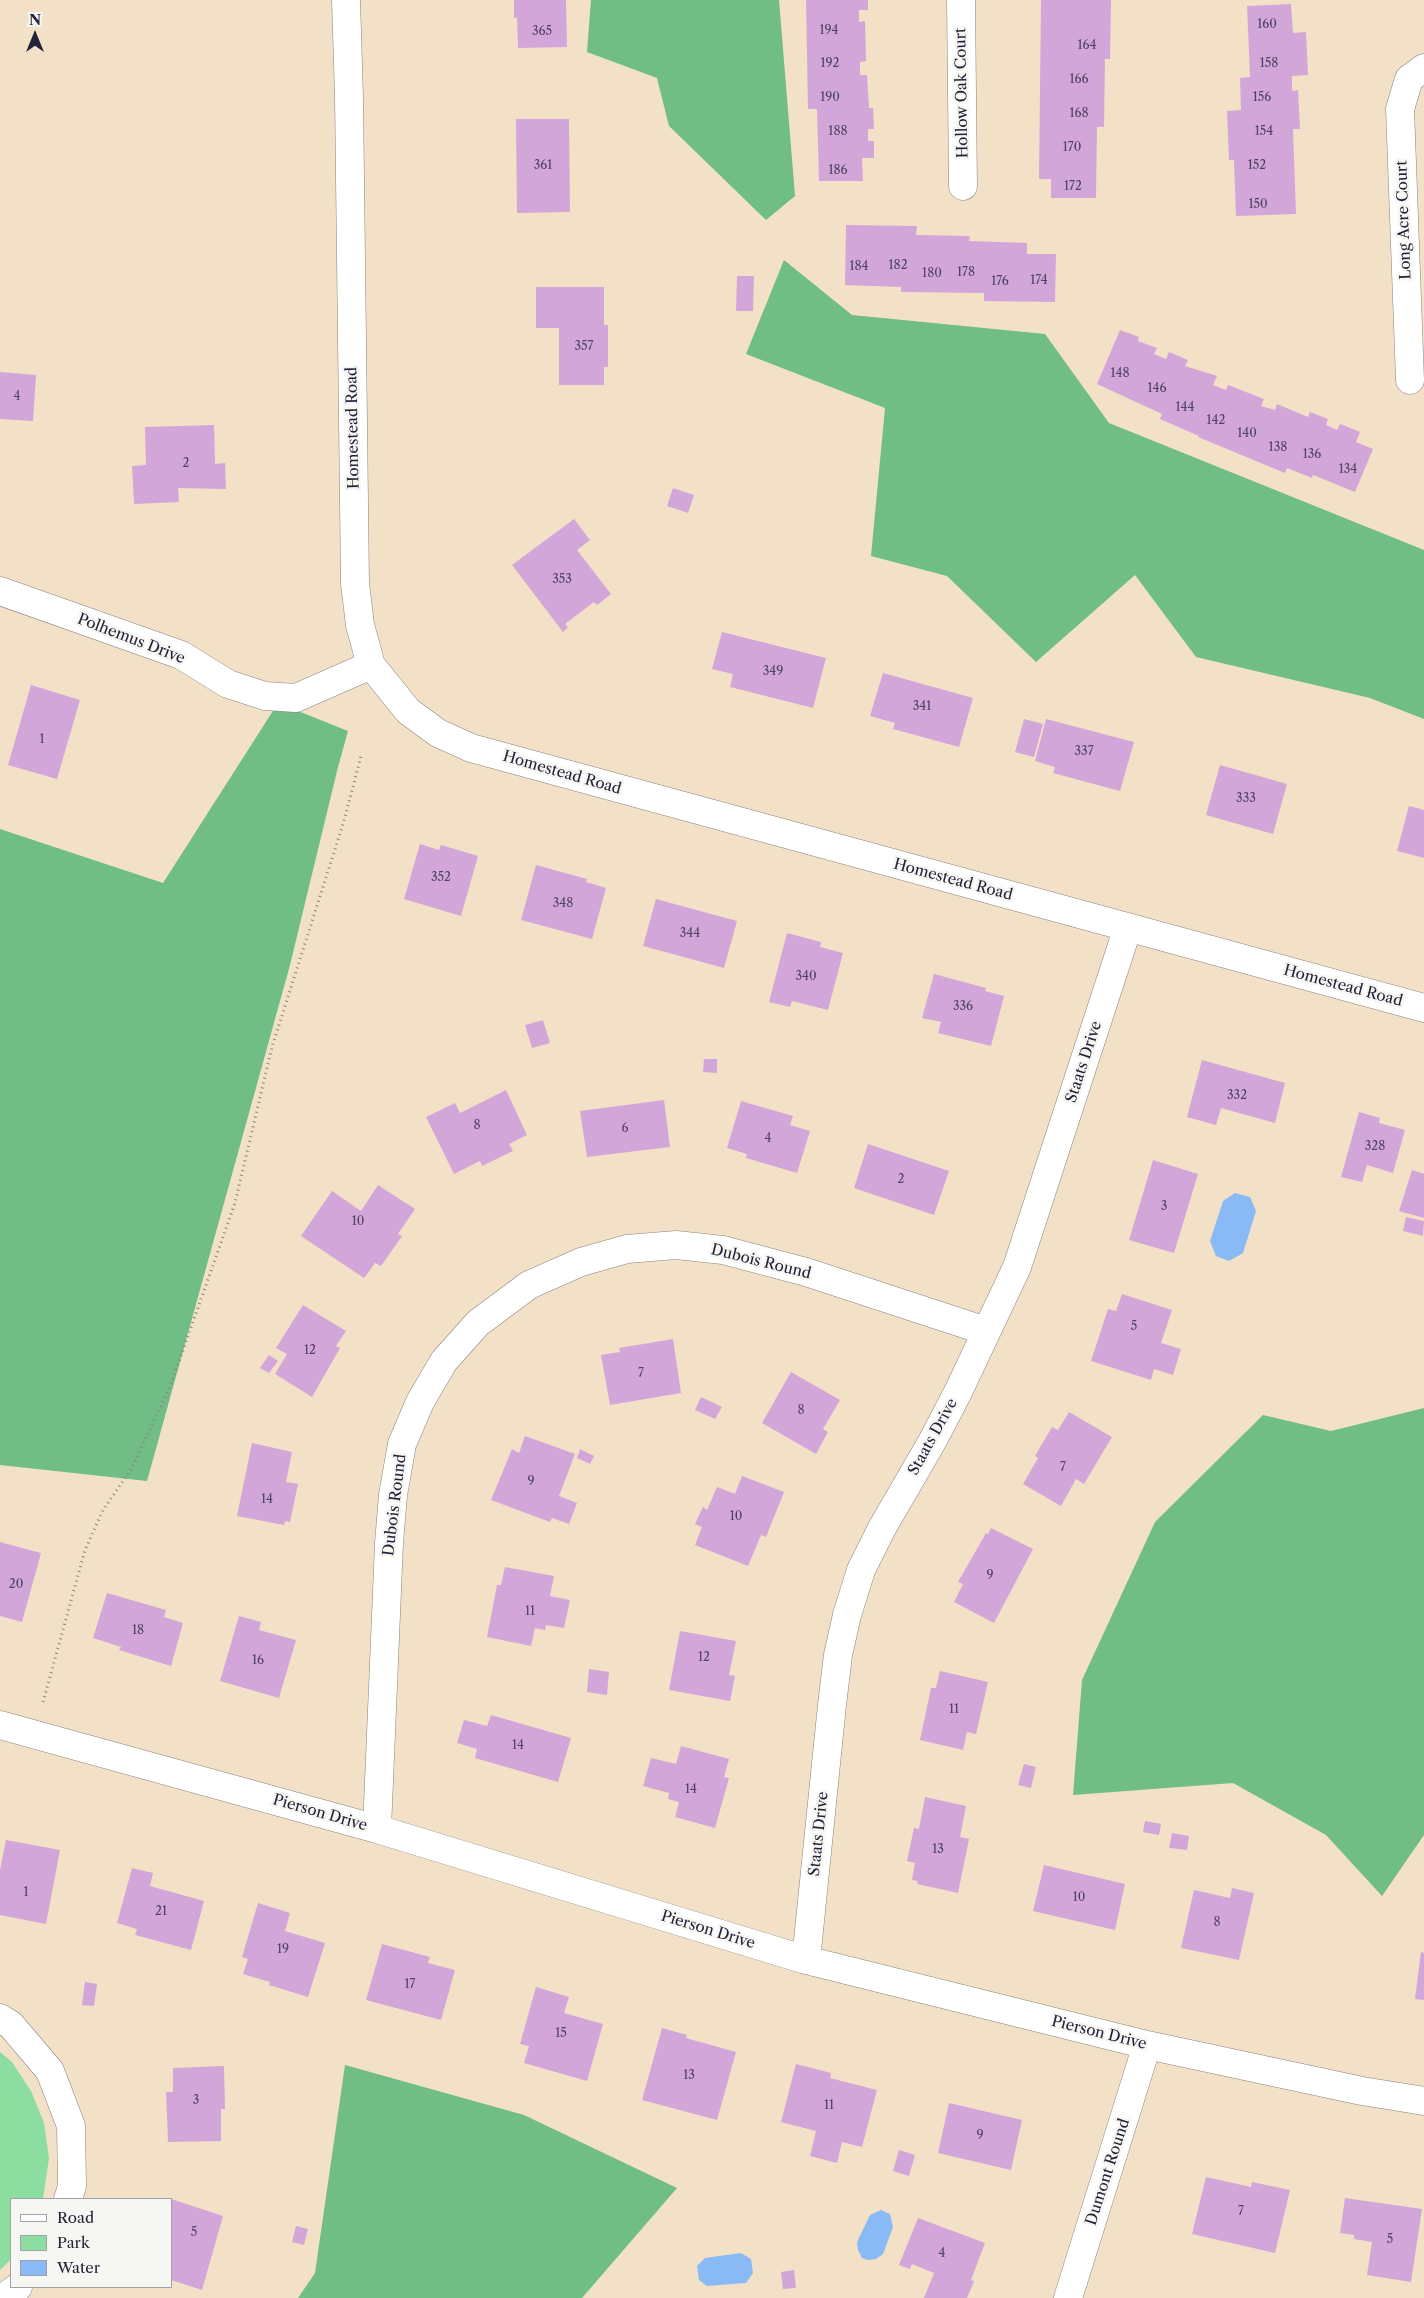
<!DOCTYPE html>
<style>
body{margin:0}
#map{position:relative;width:1424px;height:2298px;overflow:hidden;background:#f2e1c6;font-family:"Libre Caslon Text",serif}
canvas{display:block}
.legend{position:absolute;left:10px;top:2198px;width:162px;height:90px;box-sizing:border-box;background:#f6f6f2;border:1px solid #a1a1a9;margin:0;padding:6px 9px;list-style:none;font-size:15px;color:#22223b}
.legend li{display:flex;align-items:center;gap:10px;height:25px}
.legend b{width:25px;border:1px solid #a1a1a9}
.north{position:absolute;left:10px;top:10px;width:50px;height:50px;-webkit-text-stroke:4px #f6f6f2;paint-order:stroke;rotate:0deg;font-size:14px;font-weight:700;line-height:20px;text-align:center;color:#22223b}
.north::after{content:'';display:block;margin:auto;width:18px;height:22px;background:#22223b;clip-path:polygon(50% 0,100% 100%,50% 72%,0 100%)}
</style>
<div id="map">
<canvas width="1424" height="2298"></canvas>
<ul class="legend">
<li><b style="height:6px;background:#fff"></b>Road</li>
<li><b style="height:14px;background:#8bde9f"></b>Park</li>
<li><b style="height:14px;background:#89baf6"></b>Water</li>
</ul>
<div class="north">N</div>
</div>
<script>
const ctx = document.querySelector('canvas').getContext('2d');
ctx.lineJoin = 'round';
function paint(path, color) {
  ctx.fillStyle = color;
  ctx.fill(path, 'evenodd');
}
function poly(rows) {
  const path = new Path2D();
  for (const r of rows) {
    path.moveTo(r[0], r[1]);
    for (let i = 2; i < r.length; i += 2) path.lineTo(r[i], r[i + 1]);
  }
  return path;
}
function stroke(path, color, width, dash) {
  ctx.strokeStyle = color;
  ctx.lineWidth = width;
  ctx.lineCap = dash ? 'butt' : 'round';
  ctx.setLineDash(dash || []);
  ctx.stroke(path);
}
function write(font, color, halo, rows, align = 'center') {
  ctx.font = font + ' "Libre Caslon Text",serif';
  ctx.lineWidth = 5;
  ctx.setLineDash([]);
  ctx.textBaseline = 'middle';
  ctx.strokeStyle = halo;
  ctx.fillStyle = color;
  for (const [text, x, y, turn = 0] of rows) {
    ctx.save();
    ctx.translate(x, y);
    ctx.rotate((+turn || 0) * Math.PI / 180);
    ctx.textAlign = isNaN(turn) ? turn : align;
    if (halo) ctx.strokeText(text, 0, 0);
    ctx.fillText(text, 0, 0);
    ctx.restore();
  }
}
paint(poly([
 [0,2052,12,2062,31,2091,44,2123,49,2158,43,2199,11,2199,11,2259,0,2270]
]), '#8bde9f');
paint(poly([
 [591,0,779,0,795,196,766,220,669,126,657,78,587,52],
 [784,260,852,315,1045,334,1109,423,1424,550,1424,719,1370,698,1196,657,1135,575,1036,662,947,576,871,556,885,408,746,354],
 [278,703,348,731,338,767,290,965,147,1481,0,1465,0,829,163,883],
 [1424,1408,1424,1835,1382,1896,1326,1835,1233,1783,1073,1795,1082,1680,1155,1522,1263,1415,1331,1431],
 [345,2065,524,2115,677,2188,582,2298,298,2298,315,2273]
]), '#70bd86');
paint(poly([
 [1235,1193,1250,1197,1256,1211,1243,1253,1229,1261,1216,1256,1210,1241,1223,1201],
 [881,2210,890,2214,893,2227,883,2254,876,2259,868,2260,862,2258,858,2250,857,2242,870,2215],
 [741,2253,751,2259,753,2273,746,2283,707,2286,699,2280,697,2266,705,2258]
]), '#89baf6');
paint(poly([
 [514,0,566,0,567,47,518,48,517,18,514,18],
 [806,0,868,0,868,10,859,10,859,22,865,21,866,61,860,62,860,75,867,75,869,108,873,108,874,129,868,129,868,141,874,141,874,158,862,158,863,181,819,181,817,109,808,109],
 [1041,0,1111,0,1110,59,1105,59,1104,127,1097,127,1096,198,1051,198,1051,179,1039,179],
 [1291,4,1293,33,1306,32,1308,75,1292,76,1292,91,1298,90,1300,129,1293,129,1296,214,1236,216,1234,160,1229,160,1227,111,1241,110,1240,78,1250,77,1247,6],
 [516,119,569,119,570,212,517,213],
 [846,225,917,226,916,235,970,236,969,241,1027,243,1027,254,1056,254,1055,302,984,301,984,293,901,292,901,287,845,285],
 [737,276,754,276,753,311,736,311],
 [536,287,604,287,604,325,608,325,608,367,604,367,604,385,559,385,559,328,536,328],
 [1120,330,1139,337,1138,341,1157,348,1154,354,1166,359,1169,352,1188,360,1185,366,1217,376,1213,385,1226,390,1228,385,1264,399,1261,406,1275,410,1277,404,1308,417,1310,412,1328,419,1326,425,1337,430,1340,424,1360,432,1356,442,1373,449,1355,492,1313,475,1312,478,1287,468,1285,473,1198,437,1199,436,1160,419,1162,414,1097,384],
 [0,372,36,375,33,421,0,419],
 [214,425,215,464,225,463,226,489,178,488,179,502,134,504,132,466,146,465,145,427],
 [673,488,694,495,688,513,667,506],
 [574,519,590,540,577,550,611,594,597,605,594,602,565,624,568,627,563,632,512,565],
 [722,632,826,658,813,708,730,687,733,674,712,669],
 [883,673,973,698,959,747,893,729,895,723,870,716],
 [31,685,80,700,57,779,8,765],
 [1024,719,1043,724,1034,757,1015,752],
 [1046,719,1134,742,1120,791,1053,773,1055,767,1035,761],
 [1220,765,1287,784,1273,834,1206,815],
 [1409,806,1424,810,1424,858,1397,851],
 [420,844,439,850,441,845,478,856,461,916,404,899],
 [536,865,587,879,586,882,606,888,592,939,521,920],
 [656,899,737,921,724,968,643,946],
 [787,933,821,942,820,947,843,953,828,1010,792,1001,790,1007,769,1002],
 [934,974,986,988,985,991,1004,996,991,1046,938,1033,941,1022,922,1018],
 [543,1020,550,1043,532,1048,525,1025],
 [704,1059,717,1059,717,1073,703,1072],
 [1202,1060,1285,1083,1275,1123,1221,1108,1216,1125,1187,1117],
 [506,1090,527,1135,509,1144,513,1151,482,1166,480,1161,454,1174,426,1117,455,1103,460,1113],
 [664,1100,670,1147,587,1157,580,1111],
 [741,1101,793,1116,790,1125,810,1131,797,1173,746,1158,747,1154,727,1148],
 [1359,1112,1380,1118,1379,1123,1405,1130,1393,1173,1367,1165,1362,1182,1341,1177],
 [868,1144,949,1171,934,1215,854,1188],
 [1153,1160,1198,1174,1174,1253,1129,1240],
 [1412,1170,1424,1174,1424,1218,1399,1211],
 [378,1185,415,1209,398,1234,402,1236,381,1266,375,1263,364,1278,301,1236,332,1191,361,1211],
 [1406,1217,1424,1221,1423,1236,1403,1231],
 [1122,1294,1172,1310,1161,1343,1181,1349,1173,1375,1154,1369,1151,1380,1091,1361,1108,1309,1116,1311],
 [303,1305,346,1331,336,1346,340,1348,312,1397,275,1374,287,1354,276,1348],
 [673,1339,681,1393,610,1405,601,1355,620,1352,619,1348],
 [269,1355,278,1361,269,1373,260,1368],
 [791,1372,840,1400,823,1429,828,1432,816,1454,762,1423],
 [701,1397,722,1407,715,1419,695,1410],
 [1069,1412,1112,1437,1084,1484,1076,1479,1061,1506,1023,1484,1038,1458,1035,1456,1052,1427,1058,1430],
 [525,1436,575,1454,559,1496,577,1503,569,1524,552,1518,550,1522,491,1500,512,1449,519,1453],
 [252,1443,292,1452,286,1482,298,1484,290,1522,285,1521,284,1525,237,1516],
 [580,1449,594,1456,590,1464,577,1458],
 [742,1476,784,1492,766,1537,761,1535,748,1566,695,1545,702,1527,695,1524,703,1507,707,1510,717,1487,735,1494],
 [991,1528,1033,1549,994,1623,954,1602,963,1584,958,1582,986,1533,988,1534],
 [0,1542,41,1553,22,1622,0,1616],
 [505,1567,554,1576,550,1596,570,1600,564,1628,546,1625,545,1630,535,1628,531,1646,487,1637,497,1585,501,1585],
 [107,1593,166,1610,164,1617,183,1623,171,1666,119,1650,121,1647,93,1638],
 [239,1616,261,1622,259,1630,296,1640,279,1698,220,1681],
 [680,1631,736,1641,729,1675,735,1676,730,1701,669,1690],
 [589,1669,609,1672,607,1695,587,1692],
 [940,1671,988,1682,976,1734,967,1732,963,1750,920,1740,931,1688,936,1688],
 [491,1715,571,1738,558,1782,475,1758,477,1749,457,1743,464,1720,487,1726],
 [681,1746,729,1759,724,1777,729,1778,715,1828,675,1817,679,1802,668,1799,669,1793,643,1786,651,1758,676,1764],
 [1024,1764,1036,1767,1031,1788,1018,1785],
 [925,1797,966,1806,960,1837,969,1839,958,1893,917,1884,918,1881,912,1880,915,1863,907,1861,914,1828,919,1829],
 [1145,1821,1161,1824,1159,1835,1143,1832],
 [1172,1833,1189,1836,1187,1850,1169,1848],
 [6,1840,60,1850,46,1924,0,1915,0,1870],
 [1044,1865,1125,1884,1115,1930,1033,1911],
 [132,1868,153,1873,150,1886,204,1901,191,1950,135,1935,137,1929,117,1923],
 [1232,1888,1254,1893,1239,1960,1181,1948,1194,1890,1230,1898],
 [258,1903,290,1913,285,1931,325,1943,308,1997,269,1985,270,1982,243,1974,248,1959,242,1957],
 [382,1944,430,1957,428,1963,455,1970,441,2020,366,2000],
 [1421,1952,1424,1953,1424,2000,1415,1999],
 [85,1982,97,1984,94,2006,82,2005],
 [536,1987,569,1997,564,2013,603,2024,587,2081,524,2063,529,2046,520,2044],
 [662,2028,687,2035,686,2038,736,2052,717,2120,642,2100],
 [796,2064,831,2073,830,2078,877,2090,862,2147,842,2142,837,2163,810,2156,816,2131,781,2122],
 [224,2066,225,2109,221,2109,221,2141,168,2142,166,2092,173,2092,173,2068],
 [949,2103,1022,2120,1011,2170,938,2153],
 [899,2150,915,2155,909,2176,893,2171],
 [1206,2177,1251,2187,1252,2182,1290,2190,1275,2253,1192,2234],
 [1345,2198,1422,2209,1411,2282,1367,2275,1372,2242,1354,2239,1354,2235,1340,2233],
 [171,2199,223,2216,202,2290,171,2280],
 [918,2218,985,2243,971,2280,974,2281,967,2298,924,2298,934,2273,912,2264,910,2269,899,2265],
 [296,2226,308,2229,304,2245,292,2242],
 [794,2270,796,2288,783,2289,781,2272]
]), '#d3a6d9');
const minor = poly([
 [346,0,349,97,355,583,360,625,371,665,408,711,438,733,471,748,1424,1008],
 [961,0,963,186],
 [1410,380,1400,109,1409,79,1424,68],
 [0,591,181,655,228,684,265,696,296,698,371,665],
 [0,1725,377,1829,806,1960,1147,2045,1362,2091,1424,2101],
 [377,1829,389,1543,393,1495,402,1444,420,1402,444,1361,478,1323,529,1285,581,1262,627,1249,676,1245,723,1250,806,1272,986,1331],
 [806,1960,832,1705,838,1655,847,1615,861,1570,882,1528,933,1440,958,1392,1017,1267,1128,927],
 [0,2018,11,2025,50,2071,71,2126,72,2186,68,2199],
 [3,2298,18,2287],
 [1068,2298,1147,2045]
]);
stroke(minor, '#8a8280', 29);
stroke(poly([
 [43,1702,85,1550,103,1510,132,1468,171,1384,235,1203,272,1047,344,821,361,756]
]), '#8a8280', 3, [1, 4]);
stroke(minor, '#fff', 28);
write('12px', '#4e4362', null, [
 ["160",1267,25],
 ["194",829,31],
 ["365",542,32],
 ["164",1087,46],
 ["192",830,64],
 ["158",1269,64],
 ["166",1079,80],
 ["190",830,98],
 ["156",1262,98],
 ["168",1079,114],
 ["188",838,132],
 ["154",1264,132],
 ["170",1072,148],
 ["361",543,166],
 ["152",1257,166],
 ["186",838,171],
 ["172",1073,187],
 ["150",1258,205],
 ["182",898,266],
 ["184",859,267],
 ["178",966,273],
 ["180",932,274],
 ["174",1039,281],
 ["176",1000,282],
 ["357",584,347],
 ["148",1120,374],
 ["146",1157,389],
 ["4",17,397],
 ["144",1185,408],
 ["142",1216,421],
 ["140",1247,434],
 ["138",1278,448],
 ["136",1312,455],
 ["2",186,464],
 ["134",1348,470],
 ["353",562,580],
 ["349",773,672],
 ["341",922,707],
 ["1",42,740],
 ["337",1084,752],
 ["333",1246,799],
 ["352",441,878],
 ["348",563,904],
 ["344",690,934],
 ["340",806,977],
 ["336",963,1007],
 ["332",1237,1096],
 ["8",477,1126],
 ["6",625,1129],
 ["4",768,1139],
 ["328",1375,1147],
 ["2",901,1180],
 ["3",1164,1207],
 ["10",358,1222],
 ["5",1134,1327],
 ["12",310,1351],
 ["7",641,1374],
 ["8",801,1411],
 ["7",1063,1468],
 ["9",531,1482],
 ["14",267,1500],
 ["10",736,1517],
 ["9",990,1576],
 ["20",16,1585],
 ["11",530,1612],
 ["18",138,1631],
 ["12",704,1658],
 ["16",258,1661],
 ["11",954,1710],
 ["14",518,1746],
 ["14",691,1790],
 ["13",938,1850],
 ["1",26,1893],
 ["10",1079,1898],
 ["21",161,1912],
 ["8",1217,1923],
 ["19",283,1950],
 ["17",410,1985],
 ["15",561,2034],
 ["13",689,2076],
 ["3",196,2101],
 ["11",829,2106],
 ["9",980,2136],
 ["7",1241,2212],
 ["5",194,2233],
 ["5",1390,2240],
 ["4",942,2254]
]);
write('15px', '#22223b', '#f6f6f2', [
 ["Hollow Oak Court",962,93,-91],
 ["Long Acre Court",1404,220,-92],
 ["Homestead Road",353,428,-91],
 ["Polhemus Drive",131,639,21],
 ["Homestead Road",562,773,16],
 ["Homestead Road",953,880,15],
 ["Homestead Road",1343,986,15],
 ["Staats Drive",1084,1062,-72],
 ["Dubois Round",761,1262,14],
 ["Staats Drive",933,1437,-61],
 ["Dubois Round",395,1505,-83],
 ["Pierson Drive",320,1813,16],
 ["Staats Drive",819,1834,-84],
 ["Pierson Drive",708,1930,17],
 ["Pierson Drive",1099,2033,14],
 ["Dumont Round",1108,2172,-72]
]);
</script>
